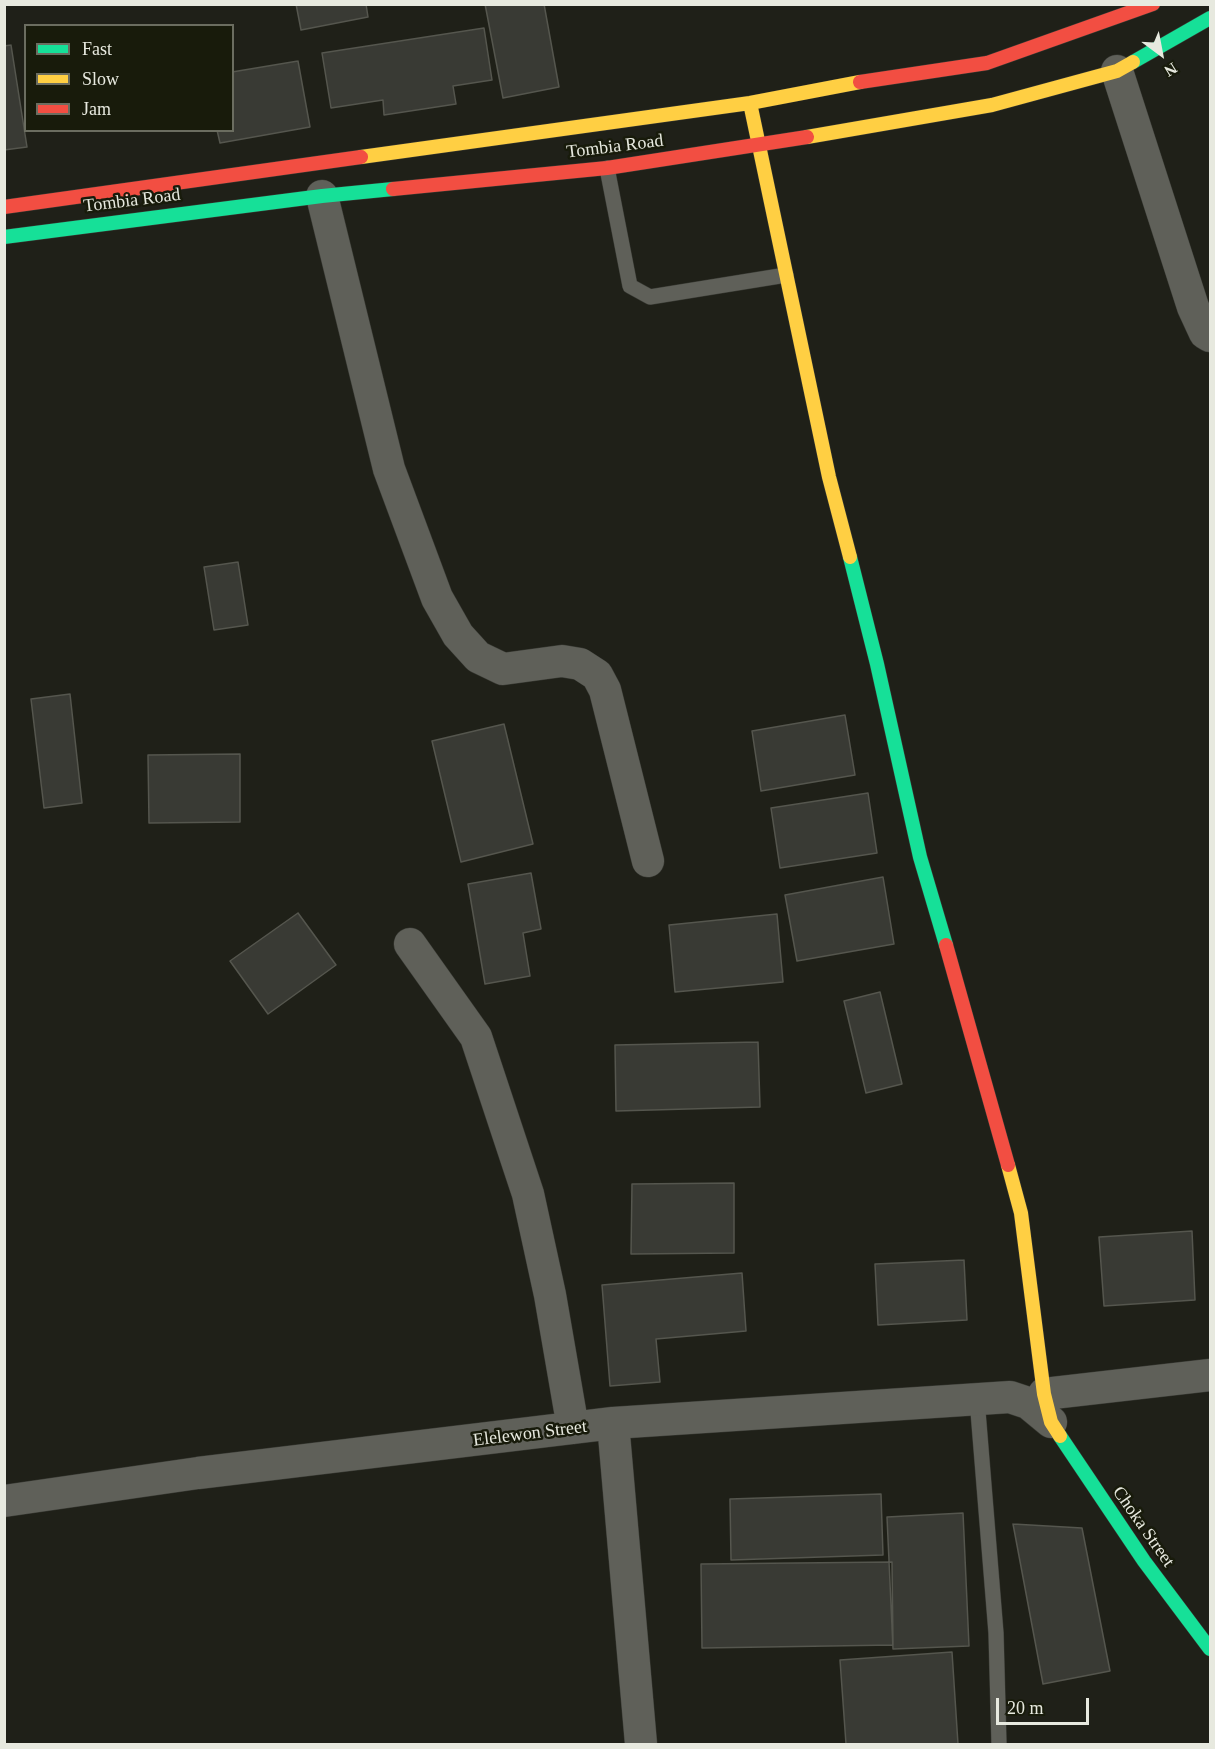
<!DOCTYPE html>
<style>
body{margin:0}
#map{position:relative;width:1215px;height:1749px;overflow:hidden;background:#1f2018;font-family:Georgia,serif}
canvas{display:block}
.frame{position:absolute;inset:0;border:6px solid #e7e9df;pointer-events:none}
.legend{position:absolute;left:24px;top:24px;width:210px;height:108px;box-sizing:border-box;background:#181b0b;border:2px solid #6b6d60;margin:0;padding:8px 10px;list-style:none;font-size:18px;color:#e7e9df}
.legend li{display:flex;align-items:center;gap:12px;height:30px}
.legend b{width:30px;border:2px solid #6b6d60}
.north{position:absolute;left:1131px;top:24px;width:60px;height:60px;-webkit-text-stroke:4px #181b0b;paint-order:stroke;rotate:148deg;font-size:16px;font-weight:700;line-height:24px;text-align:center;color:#e7e9df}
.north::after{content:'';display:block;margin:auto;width:21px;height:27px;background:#e7e9df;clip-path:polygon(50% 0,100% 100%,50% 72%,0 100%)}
.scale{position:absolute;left:996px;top:1698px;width:93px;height:27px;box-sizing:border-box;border:3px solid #e7e9df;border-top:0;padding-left:8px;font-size:18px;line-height:21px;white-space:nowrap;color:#e7e9df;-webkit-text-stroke:4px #181b0b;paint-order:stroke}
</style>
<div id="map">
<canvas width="1215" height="1749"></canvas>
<div class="frame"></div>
<ul class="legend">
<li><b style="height:8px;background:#16e098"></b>Fast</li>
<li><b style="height:8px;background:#ffcf43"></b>Slow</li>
<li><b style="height:8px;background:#f24e42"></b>Jam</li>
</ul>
<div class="north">N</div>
<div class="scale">20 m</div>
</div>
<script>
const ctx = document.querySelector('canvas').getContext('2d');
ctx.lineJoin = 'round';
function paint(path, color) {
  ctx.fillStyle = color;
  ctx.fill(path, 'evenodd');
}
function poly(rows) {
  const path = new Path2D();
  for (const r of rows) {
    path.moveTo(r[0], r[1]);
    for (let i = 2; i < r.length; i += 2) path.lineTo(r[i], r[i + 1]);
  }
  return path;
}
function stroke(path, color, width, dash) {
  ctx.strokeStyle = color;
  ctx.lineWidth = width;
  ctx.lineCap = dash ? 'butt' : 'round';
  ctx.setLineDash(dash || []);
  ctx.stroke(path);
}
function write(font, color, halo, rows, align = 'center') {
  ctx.font = font + ' Georgia,serif';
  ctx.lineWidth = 5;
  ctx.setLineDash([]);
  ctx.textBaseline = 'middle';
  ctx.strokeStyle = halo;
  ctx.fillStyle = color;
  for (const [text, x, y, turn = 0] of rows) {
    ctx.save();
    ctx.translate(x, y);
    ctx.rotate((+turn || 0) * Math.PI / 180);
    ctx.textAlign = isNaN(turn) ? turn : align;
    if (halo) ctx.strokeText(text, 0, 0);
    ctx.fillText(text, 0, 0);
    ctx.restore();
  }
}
const building = poly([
 [296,4,366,4,368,17,301,30,296,4],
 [485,4,544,4,559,87,503,98,485,4],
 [484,28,492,80,453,86,456,104,384,115,383,100,331,108,322,53,484,28],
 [11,45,27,147,4,150,4,46,11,45],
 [298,61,310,127,220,143,217,130,232,130,232,72,298,61],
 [238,562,248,625,214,630,204,567,238,562],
 [70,694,82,803,44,808,31,699,70,694],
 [845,715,855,775,761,791,752,731,845,715],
 [504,724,533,844,461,862,432,741,504,724],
 [240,754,240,822,149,823,148,755,240,754],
 [868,793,877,853,780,868,771,808,868,793],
 [531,873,541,929,523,933,530,976,485,984,468,884,531,873],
 [883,877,894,944,797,961,785,895,883,877],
 [298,913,336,965,268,1014,230,961,298,913],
 [777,914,783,982,675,992,669,925,777,914],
 [880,992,902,1084,866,1093,844,1001,880,992],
 [758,1042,760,1107,616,1111,615,1045,758,1042],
 [734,1183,734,1253,631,1254,632,1184,734,1183],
 [1192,1231,1195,1300,1104,1306,1099,1237,1192,1231],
 [964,1260,967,1320,878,1325,875,1264,964,1260],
 [742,1273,746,1331,656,1339,660,1382,610,1386,602,1285,742,1273],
 [881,1494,883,1555,731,1560,730,1499,881,1494],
 [963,1513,969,1646,893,1649,887,1517,963,1513],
 [1013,1524,1082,1528,1110,1671,1043,1684,1013,1524],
 [892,1562,893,1645,702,1648,701,1564,892,1562],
 [952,1652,958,1744,846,1744,840,1660,952,1652]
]);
paint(building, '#393a34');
stroke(building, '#55564e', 1.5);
const lane = poly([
 [607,168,630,286,650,297,786,275],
 [977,1399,996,1633,999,1744]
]);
const street = poly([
 [1117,71,1193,307,1205,333,1210,336],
 [322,196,389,469,437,598,458,635,478,657,503,669,562,661,580,664,597,675,605,690,648,861],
 [410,944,476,1037,528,1194,550,1295,573,1428],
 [1044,1394,1210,1375],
 [613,1423,641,1744],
 [4,1501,198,1473,613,1423,1010,1397,1028,1403,1051,1422]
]);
const fast = poly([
 [1133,62,1210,18],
 [4,237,322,196,393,189],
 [850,557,877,664,920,857,946,945],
 [1060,1436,1144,1561,1210,1649]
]);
const slow = poly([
 [750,103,829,477,850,557],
 [807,137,992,105,1117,71,1133,62],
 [361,157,750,103,860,82],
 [1008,1165,1021,1213,1044,1394,1051,1422,1060,1436]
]);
const jam = poly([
 [860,82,987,63,1153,4],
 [393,189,607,168,807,137],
 [4,207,361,157],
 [946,945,1008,1165]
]);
stroke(lane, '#393a34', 16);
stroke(street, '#393a34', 33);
stroke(fast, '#393a34', 15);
stroke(slow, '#393a34', 15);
stroke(jam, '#393a34', 15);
stroke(lane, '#5f6059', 15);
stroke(street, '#5f6059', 32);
stroke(fast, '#16e098', 14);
stroke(slow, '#ffcf43', 14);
stroke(jam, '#f24e42', 14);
write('18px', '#e7e9df', '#181b0b', [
 ["Tombia Road",615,147,-7],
 ["Tombia Road",132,201,-7],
 ["Elelewon Street",530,1434,-7],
 ["Choka Street",1143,1527,55]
]);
</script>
